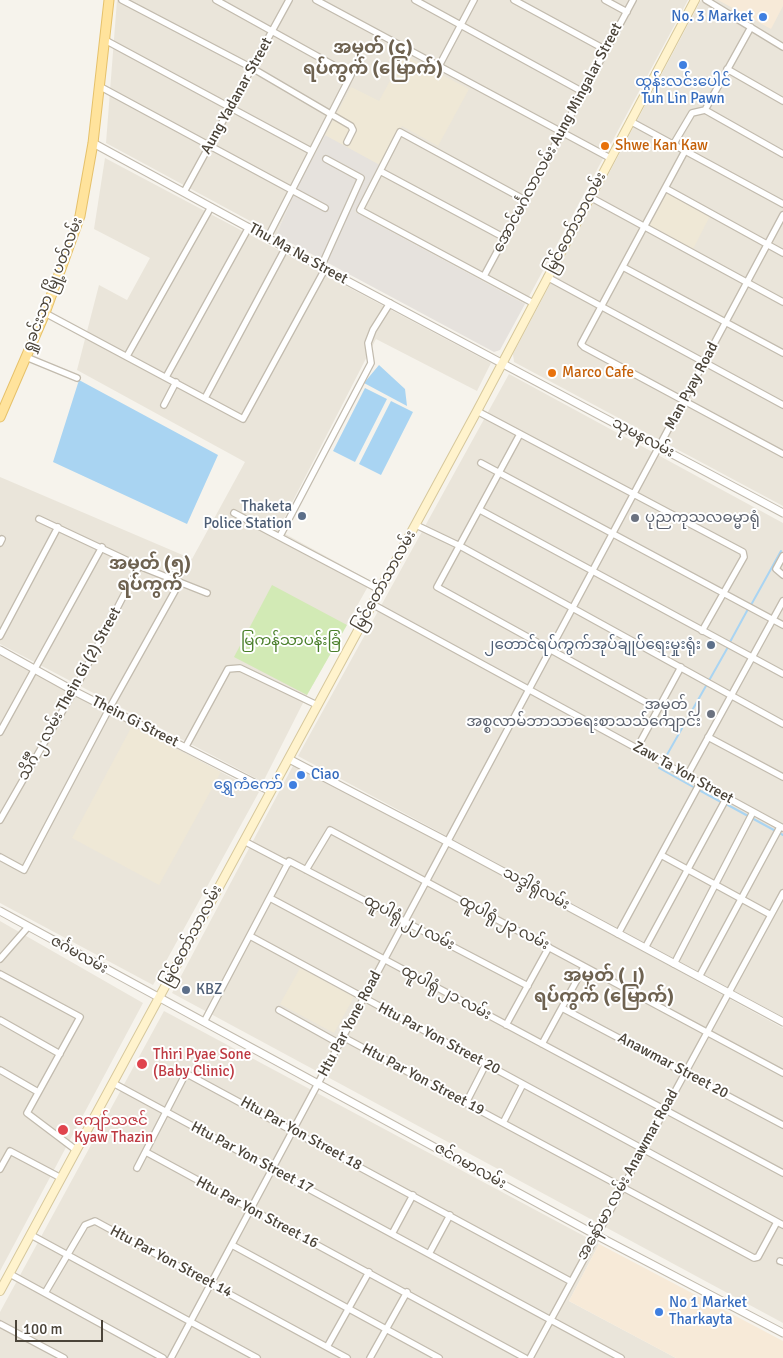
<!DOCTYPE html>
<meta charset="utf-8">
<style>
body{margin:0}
#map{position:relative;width:783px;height:1358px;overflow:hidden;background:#f6f3ec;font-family:Signika,sans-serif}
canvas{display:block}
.scale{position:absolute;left:15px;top:1320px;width:88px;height:22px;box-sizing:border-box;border:2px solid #4b4439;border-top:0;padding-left:6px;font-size:15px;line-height:18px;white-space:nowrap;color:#4b4439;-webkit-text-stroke:4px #fff;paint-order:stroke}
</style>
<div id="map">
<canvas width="783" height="1358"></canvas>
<div class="scale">100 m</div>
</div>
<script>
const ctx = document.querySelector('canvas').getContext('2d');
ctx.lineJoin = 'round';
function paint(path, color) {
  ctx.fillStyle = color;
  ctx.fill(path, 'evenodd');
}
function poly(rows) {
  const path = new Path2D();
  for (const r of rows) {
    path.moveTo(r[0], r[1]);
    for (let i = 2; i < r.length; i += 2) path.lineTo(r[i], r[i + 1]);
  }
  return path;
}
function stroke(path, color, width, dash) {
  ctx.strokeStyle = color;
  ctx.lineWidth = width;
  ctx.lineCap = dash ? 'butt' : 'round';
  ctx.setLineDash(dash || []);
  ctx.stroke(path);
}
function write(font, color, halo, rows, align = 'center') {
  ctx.font = font + ' Signika,"Noto Sans Myanmar",sans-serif';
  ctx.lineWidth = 4;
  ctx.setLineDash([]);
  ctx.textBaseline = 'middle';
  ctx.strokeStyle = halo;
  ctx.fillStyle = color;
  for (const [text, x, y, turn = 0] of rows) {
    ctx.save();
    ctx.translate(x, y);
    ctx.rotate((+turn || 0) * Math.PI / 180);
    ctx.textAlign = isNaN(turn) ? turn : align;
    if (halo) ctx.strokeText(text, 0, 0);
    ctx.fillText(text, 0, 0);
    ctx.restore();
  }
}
paint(poly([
 [117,0,688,0,525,304,354,212,325,135,297,187,276,235,106,143],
 [701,0,783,0,783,506,514,362,513,354],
 [105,158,491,363,477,391,376,339,278,530,371,581,307,695,263,782,0,644,0,477,192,559,245,462,77,370,99,285,127,300,150,258,94,229],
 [509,374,783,523,783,1017,298,756],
 [0,655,259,792,153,985,0,903],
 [295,762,783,1028,783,1323,172,993],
 [0,921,143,1003,0,1271],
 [164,1011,599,1244,569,1301,676,1358,0,1358,0,1312]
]), '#eae5da');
paint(poly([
 [718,0,783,0,783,6,771,29],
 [599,1244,783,1341,783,1358,676,1358,569,1301]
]), '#f7ead8');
paint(poly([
 [325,135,380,165,355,212,525,304,500,350,494,352,276,235,297,187]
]), '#e6e2dd');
paint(poly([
 [404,55,469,89,438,146,402,126,380,165,325,135,351,87,379,101],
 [667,193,710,216,693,249,649,225],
 [132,726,221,772,159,885,72,838],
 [300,968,354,997,334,1033,280,1004]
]), '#efe8d6');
paint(poly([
 [272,585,347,625,307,695,234,657]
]), '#d2eab5');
paint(poly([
 [379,365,405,389,407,406,364,383],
 [79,380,218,455,187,524,53,462],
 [365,388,387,399,355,462,333,451],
 [391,401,413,412,381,475,359,464]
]), '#a9d4f2');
stroke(poly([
 [751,605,781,551],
 [730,642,748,609],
 [664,760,728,647],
 [662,764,659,768,695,788],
 [699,790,721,802],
 [726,804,783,835]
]), '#a9d4f2', 2);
const minor = poly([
 [122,0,252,68,351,126,353,130,347,142],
 [216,0,351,75,268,237],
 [316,0,610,158],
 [415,0,583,92],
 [514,0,606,50],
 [605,0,627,12],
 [706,0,783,47],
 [105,40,311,151],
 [439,66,474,0],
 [727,69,783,101],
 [99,86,325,208],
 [705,110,751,27],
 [630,121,783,204],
 [673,145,692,113,705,110,783,154],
 [685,151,581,344,584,347,783,454],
 [380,171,505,238],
 [665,188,783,253],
 [184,192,289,0],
 [590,197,783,302],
 [525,200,400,132,360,210,533,303],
 [321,267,361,178,326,159],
 [623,267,783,353],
 [484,276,633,0],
 [547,277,783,405],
 [45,313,243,419,325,269],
 [127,356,211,207],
 [26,357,77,378],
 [166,377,249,227],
 [205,398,286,247],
 [164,405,176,382],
 [477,411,743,552,744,557,702,631],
 [520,434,437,587,658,709],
 [481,463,783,625],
 [480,510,783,674],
 [234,513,380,590],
 [39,519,139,566,207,593],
 [416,525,460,546,783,724],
 [280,536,371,363,368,343,373,330,390,303],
 [0,543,2,539],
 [783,556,776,569,783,575],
 [372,604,783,828],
 [0,636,58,527],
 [0,732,102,547],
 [708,737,783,777],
 [185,748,228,669,240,668,317,705],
 [637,748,681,667],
 [687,776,783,601],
 [0,820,74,691,139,566],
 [244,841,288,864],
 [661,855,771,915],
 [0,857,24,870,109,709,180,582],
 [306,870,330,830,783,1073],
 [270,898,783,1173],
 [618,934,700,783],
 [250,936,783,1225],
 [645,948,727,797],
 [0,959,28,927],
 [674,964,753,812],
 [0,974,80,1017,27,1113,76,1150],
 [699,977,780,827],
 [562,1008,783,1125],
 [279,1010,340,1044],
 [0,1020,60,1054],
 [204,1022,289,861,528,986],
 [506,1025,549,947],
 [343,1037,754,1258,758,1257,777,1222],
 [542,1044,584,967],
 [0,1070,38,1092],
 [113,1083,621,1358],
 [466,1103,486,1064],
 [503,1123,523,1084],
 [146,1152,525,1358],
 [137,1168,184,1077,189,1075,570,1281],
 [0,1169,10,1151,61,1178],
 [392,1234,413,1195],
 [31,1235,257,1358],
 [232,1245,439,1358],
 [429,1254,450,1215],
 [780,1261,783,1262],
 [10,1274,163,1358],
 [45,1293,85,1225,95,1221,347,1358],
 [0,1324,64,1358],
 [327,1347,369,1272],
 [171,1358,783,215],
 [370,1358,407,1292],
 [530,1358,783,893]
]);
const tertiary = poly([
 [93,143,321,267,783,513],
 [0,650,74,691,270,791],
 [289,759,448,842,783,1022],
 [0,911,596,1235,783,1333]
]);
const secondary = poly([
 [0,1291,477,411,695,0]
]);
const primary = poly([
 [0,417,45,313,80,216,93,143,109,0]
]);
stroke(minor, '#c2bbae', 8);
stroke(tertiary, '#c2bbae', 9);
stroke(secondary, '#d6c79b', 10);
stroke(primary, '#e6c16a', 11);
stroke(minor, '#fff', 5.5);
stroke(tertiary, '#fff', 7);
stroke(secondary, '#fff3cd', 8);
stroke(primary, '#ffe39c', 9);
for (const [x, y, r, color] of [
 [763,17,5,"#3f7fe0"],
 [683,65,5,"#3f7fe0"],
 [605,146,5,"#e8710a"],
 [552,373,5,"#e8710a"],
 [302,516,5,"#5c6f8a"],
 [635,518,5,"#6b7280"],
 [711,645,5,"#5c6f8a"],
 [711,714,5,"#6b7280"],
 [301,775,5,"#3f7fe0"],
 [293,785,5,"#3f7fe0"],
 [186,990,5,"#5c6f8a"],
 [142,1064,6,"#e0444e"],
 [63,1130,6,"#e0444e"],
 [659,1312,5,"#3f7fe0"]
]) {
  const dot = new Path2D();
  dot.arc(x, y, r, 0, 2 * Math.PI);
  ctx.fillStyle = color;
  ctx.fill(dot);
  stroke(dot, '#fff', 2);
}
write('15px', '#366cbe', '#fff', [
 ["No. 3 Market",753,17],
 ["ထွန်းလင်းပေါင်",683,82,"center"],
 ["Tun Lin Pawn",683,99,"center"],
 ["Ciao",311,775,"left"],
 ["ရွှေကံကော်",283,785],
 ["No 1 Market",669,1303,"left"],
 ["Tharkayta",669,1320,"left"]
], 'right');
write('15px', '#4b4439', '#fff', [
 ["Aung Yadanar Street",237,96,-61],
 ["အောင်မင်္ဂလာလမ်း Aung Mingalar Street",558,138,-62],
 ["မြင်တော်သာလမ်း",576,223,-62],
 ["Thu Ma Na Street",298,254,29],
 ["ရှုခင်းသာ မြို့ပတ်လမ်း",53,285,-69],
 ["Man Pyay Road",692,386,-62],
 ["သုမနလမ်း",643,438,28],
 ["မြင်တော်သာလမ်း",385,581,-61],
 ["သိင်္ဂီ ၂ လမ်း Thein Gi (2) Street",70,694,-61],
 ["Thein Gi Street",135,722,27],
 ["Zaw Ta Yon Street",683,773,29],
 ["သဒ္ဒါရုံလမ်း",536,889,28],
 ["ထူပါရုံ ၂၂ လမ်း",409,923,28],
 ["ထူပါရုံ ၂၃ လမ်း",504,923,28],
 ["မြင်တော်သာလမ်း",192,936,-62],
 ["ဇင်္ဂမလမ်း",79,955,29],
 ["ထူပါရုံ ၂၁ လမ်း",446,993,28],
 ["Htu Par Yone Road",350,1024,-62],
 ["Htu Par Yon Street 20",439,1039,28],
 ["Anawmar Street 20",673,1066,28],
 ["Htu Par Yon Street 19",423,1080,28],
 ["Htu Par Yon Street 18",301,1134,29],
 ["Htu Par Yon Street 17",252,1158,28],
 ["ဇင်ဂမာလမ်း",470,1166,29],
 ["အနော်မာ လမ်း Anawmar Road",628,1175,-61],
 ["Htu Par Yon Street 16",257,1213,28],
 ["Htu Par Yon Street 14",171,1262,28]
]);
write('15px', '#c56008', '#fff', [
 ["Shwe Kan Kaw",615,146],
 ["Marco Cafe",562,373]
], 'left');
write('15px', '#4e5e75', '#fff', [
 ["Thaketa",292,507],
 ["Police Station",292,524],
 ["၂တောင်ရပ်ကွက်အုပ်ချုပ်ရေးမှုးရုံး",701,645],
 ["KBZ",196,990,"left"]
], 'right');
write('15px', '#5b616d', '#fff', [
 ["ပုညကုသလဓမ္မာရုံ",645,518],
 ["အမှတ် ၂",701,705,"right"],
 ["အစ္စလာမ်ဘာသာရေးစာသသ်ကျောင်း",701,722,"right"]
], 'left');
write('15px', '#4a7f2a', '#fff', [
 ["မြကန်သာပန်းခြံ",291,641]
]);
write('15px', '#be3a42', '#fff', [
 ["Thiri Pyae Sone",153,1055],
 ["(Baby Clinic)",153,1072],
 ["ကျော်သဇင်",74,1121],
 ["Kyaw Thazin",74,1138]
], 'left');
write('bold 18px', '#6e6250', '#fff', [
 ["အမှတ် (၄)",373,48],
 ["ရပ်ကွက် (မြောက်)",373,69],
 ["အမှတ် (၅)",150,564],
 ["ရပ်ကွက်",150,585],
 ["အမှတ် (၂)",604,976],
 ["ရပ်ကွက် (မြောက်)",604,997]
]);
</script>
